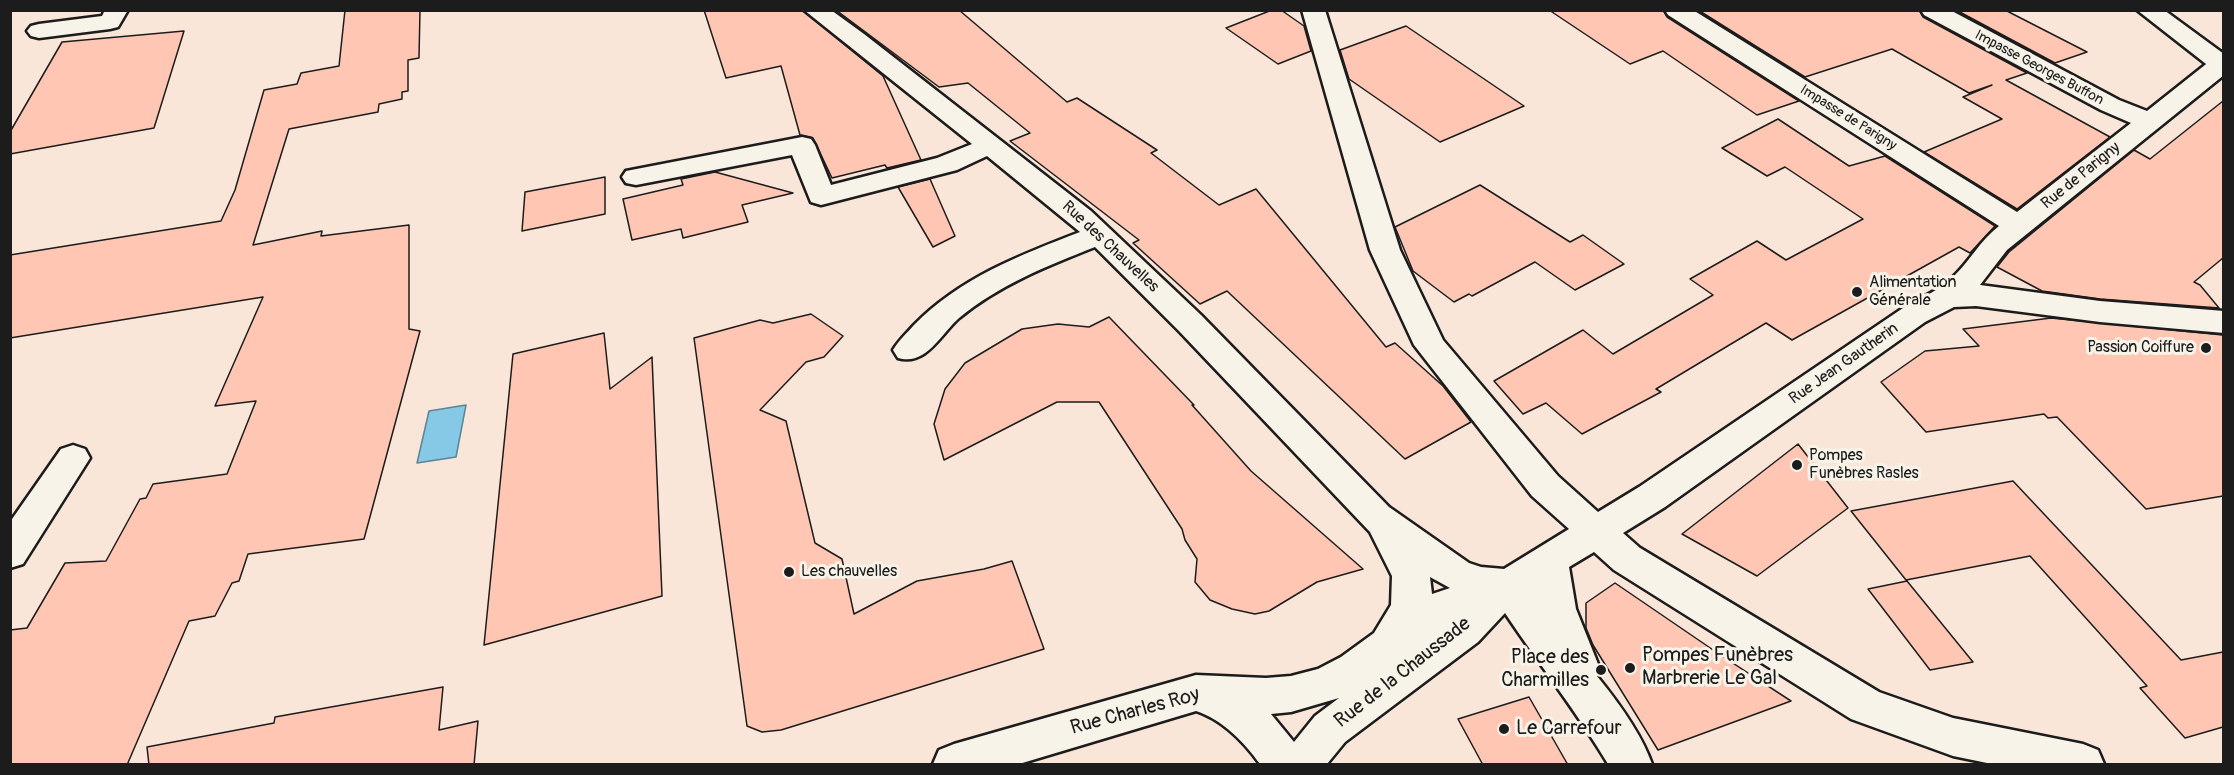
<!DOCTYPE html>
<html>
<head>
<meta charset="utf-8">
<style>
	body { margin:0 }
	#map { position:relative; width:2234px; height:775px; overflow:hidden; background:#f9e6d8; font-family:Pangolin,sans-serif }
	canvas { display:block }
	.frame { position:absolute; inset:0; border:12px solid #1c1c1c; pointer-events:none }
</style>
</head>
<body>
<div id="map">
<canvas width="2234" height="775"></canvas>
<div class="frame"></div>
</div>
<script>
const g = document.querySelector('canvas').getContext('2d');
g.lineJoin = 'round';
function fillPath(path, color) { g.fillStyle = color; g.fill(path, 'evenodd'); }
function strokePath(path, color, width, dash) { g.strokeStyle = color; g.lineWidth = width; g.lineCap = dash ? 'butt' : 'round'; g.setLineDash(dash || []); g.stroke(path); }
function write(font, color, halo, rows, align = 'center') {
  g.font = font + ' Pangolin,sans-serif'; g.lineWidth = 6; g.setLineDash([]); g.textBaseline = 'middle'; g.strokeStyle = halo; g.fillStyle = color; for (const [text, x, y, turn = 0] of rows) {
    g.save(); g.translate(x, y); g.rotate((+turn || 0) * Math.PI / 180); g.textAlign = isNaN(turn) ? turn : align; if (halo) g.strokeText(text, 0, 0); g.fillText(text, 0, 0); g.restore();
  }
}
const water = new Path2D(`
	M466,405L456,457L417,463L429,411Z`);
fillPath(water, '#85c9e6');
strokePath(water, '#5b8495', 1.5);
const building = new Path2D(`
	M345,10H420L419,58L408,60V91L402,92V99L379,104L378,112L289,129L253,245L322,231L321,236L409,225V329L420,331L364,539L248,554L239,581L232,583L215,616L189,621L127,765H10V630L27,628L65,563L106,561L140,499L146,498L153,484L227,474L256,401L215,406L263,297L10,338V255L221,221L235,190L264,90L297,84L301,73L339,66Z
	M704,10H802L883,76L921,160L887,168L885,165L832,178L813,138L800,135L781,66L726,78Z
	M836,10H959L1067,102L1077,98L1157,150L1151,153L1219,205L1256,189L1386,347L1395,343L1443,386L1471,422L1405,459L1227,291L1200,304L1133,243L1139,240L1010,141L1030,133L968,83L939,87Z
	M1272,10H1281L1304,26L1311,51L1278,64L1226,28Z
	M1549,10H1663L1667,17L1799,101L1757,115L1663,51L1630,64Z
	M1698,10H1919L1923,17L2027,73L2006,80L2110,137L2017,209L1924,152L2002,119L1963,97L1992,85L1969,93L1892,49L1805,77Z
	M1956,10H2005L2087,52L2055,63Z
	M1406,26L1524,106L1440,142L1349,79L1340,50Z
	M184,31L154,128L10,154V132L62,42Z
	M2223,101V258L2194,282L2200,285L2219,308L2100,299L2042,291L1997,267L2009,252L2134,150L2150,159Z
	M1778,119L1849,166L1885,156L1995,226L1970,253L1959,247L1792,340L1766,323L1656,389L1661,392L1582,434L1546,403L1523,414L1494,381L1583,330L1613,354L1713,295L1690,279L1757,241L1786,260L1863,219L1785,167L1767,176L1722,148Z
	M715,172L793,193L742,205L748,222L683,238L681,229L632,240L623,199L683,185L681,179Z
	M605,177V214L522,231L525,192Z
	M930,179L955,236L933,247L898,187Z
	M1480,185L1570,242L1583,235L1624,264L1575,290L1535,262L1472,296L1469,294L1454,302L1413,271L1395,227Z
	M811,314L843,336L824,357L806,362L760,410L786,421L815,543L842,559L854,614L917,581L984,569L1012,561L1044,649L781,730L762,732L747,726L694,338L760,320L773,323Z
	M1109,317L1194,405H1192L1251,471L1363,569L1317,582L1269,611L1255,614L1232,609L1210,600L1195,582L1197,559L1185,540L1182,529L1099,402H1057L944,460L934,424L945,389L965,363L1022,329L1058,324L1089,327Z
	M2051,318L2223,335V496L2146,509L2057,417L2048,418L2044,414L1926,432L1881,382L1925,351L1979,346L1963,329Z
	M604,333L610,389L652,357L662,596L484,645L513,354Z
	M1798,444L1848,508L1757,576L1682,534Z
	M2013,481L2181,660L2223,652V727L2185,738L2140,688L2147,686L2030,556L1906,580L1851,511Z
	M1907,581L1973,662L1930,670L1868,589Z
	M1615,583L1722,656L1791,701L1658,750L1593,645L1586,628V603Z
	M443,687L439,730L478,721L474,765H149L147,747L274,723L275,717Z
	M1529,697L1568,765H1483L1458,719Z`);
fillPath(building, '#ffc6b3');
strokePath(building, '#1c1c1c', 1.5);
const minor = new Path2D(`
	M105,10H128L118,27L110,29L39,38L31,36L27,31L31,26L39,24L102,16Z
	M804,10H831L864,34L1091,211L1201,315L1389,507L1469,563L1481,567L1504,569L1569,529L1532,496L1414,345L1370,250L1302,10H1325L1400,250L1443,340L1558,476L1598,512L1639,487L1903,308C1921,298 1940,290 1955,275C1972,258 1979,242 1999,226L1668,15L1665,10H1693L2017,212L2131,123L2101,110L1924,15L1921,10H1950L2119,100L2147,111L2215,57L2224,55V75L2007,250L1980,285L2100,301L2224,311V333L2100,322L1976,306L1954,307L1925,322L1665,507L1623,533L1640,548L1879,692L1953,718L2083,744L2098,750L2104,764H1992L1953,756L1851,719L1614,570L1594,552L1569,567L1576,609L1600,669L1597,676C1618,702 1641,733 1652,764H1608C1577,712 1539,664 1505,613L1478,642L1345,742L1327,764H1260C1244,742 1223,720 1196,711L1019,764H933L939,750L954,744L1196,675L1266,678L1291,676L1318,669L1341,657L1374,633L1391,605L1392,576L1370,532L1179,331L1095,247C1047,266 999,285 959,318C940,335 926,366 898,358L893,350C899,340 907,333 914,325C960,278 1020,255 1080,232L987,156L957,170L821,205L811,202L792,155L636,185L626,183L622,177L626,171L802,137L811,139L815,145L831,185L937,158L972,144ZM1430,577L1450,588L1432,594ZM1339,698L1315,716L1294,742L1271,714L1291,712Z
	M73,445L85,449L90,458L23,564L10,568V522L61,449Z`);
const major = new Path2D(`
	M2137,10H2164L2224,54V73L2215,71Z`);
strokePath(minor, '#1c1c1c', 5);
strokePath(major, '#1c1c1c', 5);
fillPath(minor, '#f7f3e8');
fillPath(major, '#f7f3e8');
for (const [x, y, r, color] of [
	[1857,292,6,"#1c1c1c"],
	[2206,348,6,"#1c1c1c"],
	[1797,465,6,"#1c1c1c"],
	[789,572,6,"#1c1c1c"],
	[1630,668,6,"#1c1c1c"],
	[1601,670,6,"#1c1c1c"],
	[1504,729,6,"#1c1c1c"]
]) { const dot = new Path2D(); dot.arc(x, y, r, 0, 2 * Math.PI); g.fillStyle = color; g.fill(dot); strokePath(dot, '#f7f3e8', 2); }
write('14px', '#1c1c1c', '#f7f3e8', [
	["Impasse Georges Buffon",2039,68,28],
	["Impasse de Parigny",1848,118,32]
]);
write('16px', '#1c1c1c', '#f7f3e8', [
	["Rue de Parigny",2081,176,-39],
	["Rue des Chauvelles",1110,247,43],
	["Rue Jean Gautherin",1844,364,-35]
]);
write('16px', '#1c1c1c', '#f7f3e8', [
	["Alimentation",1869,283],
	["Générale",1869,301],
	["Passion Coiffure",2194,348,"right"],
	["Pompes",1809,456],
	["Funèbres Rasles",1809,474],
	["Les chauvelles",801,572]
], 'left');
write('20px', '#1c1c1c', '#f7f3e8', [
	["Pompes Funèbres",1642,656],
	["Marbrerie Le Gal",1642,679],
	["Place des",1589,658,"right"],
	["Charmilles",1589,681,"right"],
	["Le Carrefour",1516,729]
], 'left');
write('20px', '#1c1c1c', '#f7f3e8', [
	["Rue de la Chaussade",1403,673,-38],
	["Rue Charles Roy",1135,712,-15]
]);
</script>
</body>
</html>
